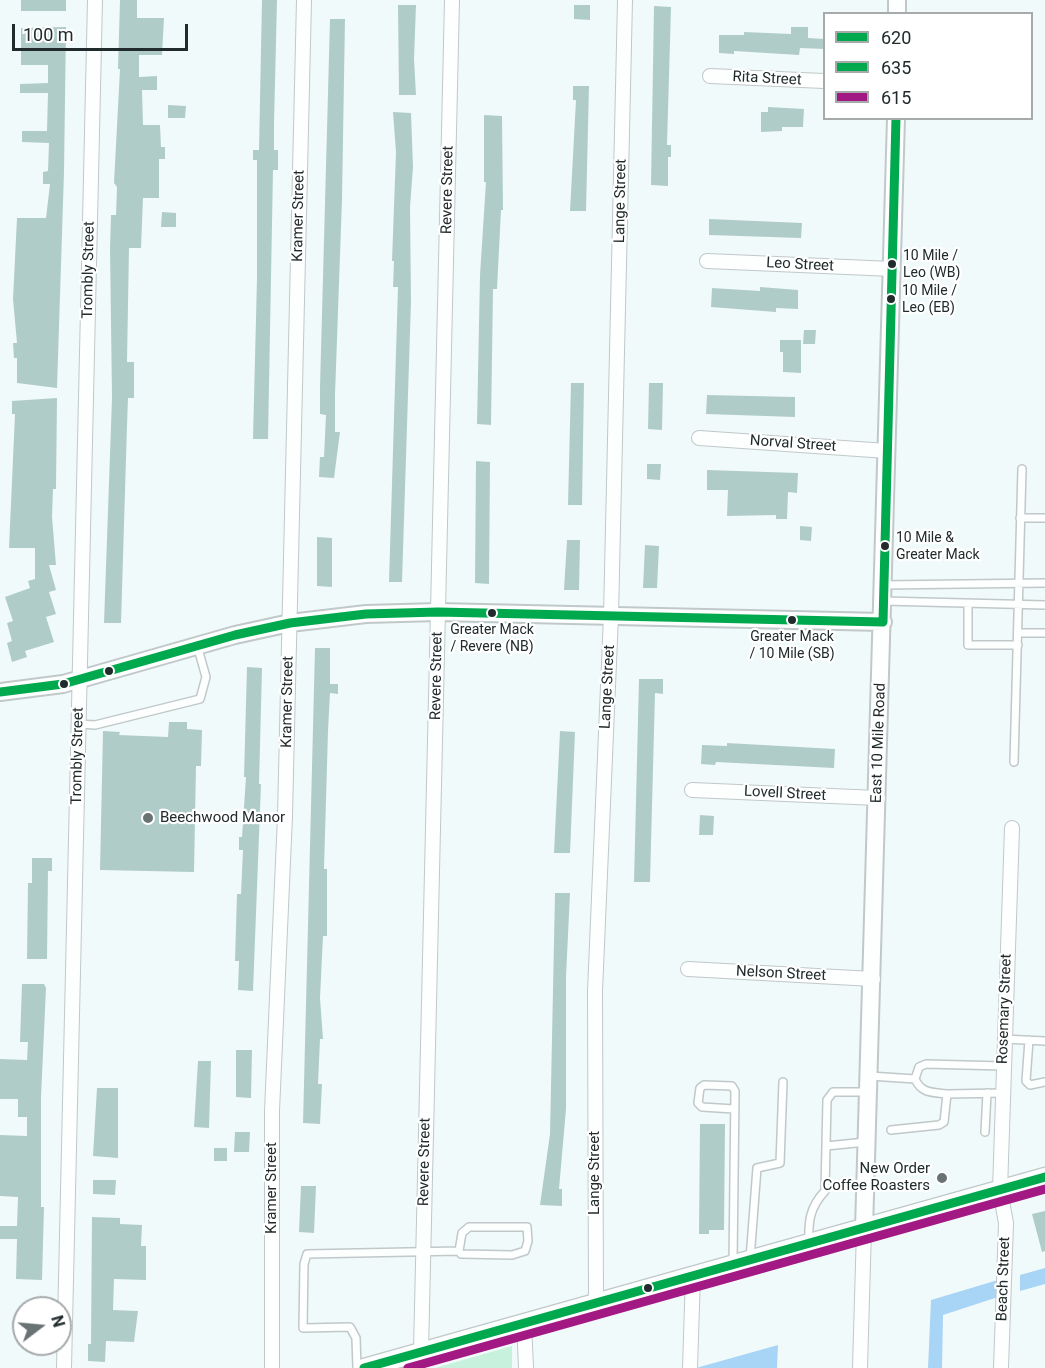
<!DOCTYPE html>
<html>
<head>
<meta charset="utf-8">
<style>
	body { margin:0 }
	#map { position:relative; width:1045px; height:1368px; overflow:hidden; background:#f1fafa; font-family:Roboto,sans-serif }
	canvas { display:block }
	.legend { position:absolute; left:823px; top:12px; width:210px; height:108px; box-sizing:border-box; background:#fff; border:2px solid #a6aaab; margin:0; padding:8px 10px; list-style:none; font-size:18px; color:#212b2c }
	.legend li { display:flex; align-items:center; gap:12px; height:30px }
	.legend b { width:30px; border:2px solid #a6aaab }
	.north { position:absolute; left:12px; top:1296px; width:60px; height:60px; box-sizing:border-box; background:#fff; border:2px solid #a6aaab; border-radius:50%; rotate:74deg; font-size:16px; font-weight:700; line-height:24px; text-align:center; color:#212b2c }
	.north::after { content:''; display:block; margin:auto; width:21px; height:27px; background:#6a7374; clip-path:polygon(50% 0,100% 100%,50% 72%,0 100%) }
	.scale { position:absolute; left:12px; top:24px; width:176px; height:27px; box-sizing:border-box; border:3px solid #212b2c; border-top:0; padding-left:8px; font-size:18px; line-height:21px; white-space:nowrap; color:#212b2c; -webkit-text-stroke:4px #fff; paint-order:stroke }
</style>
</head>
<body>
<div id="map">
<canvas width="1045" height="1368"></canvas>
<ul class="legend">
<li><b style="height:8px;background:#00a94e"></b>620</li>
<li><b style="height:8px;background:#00a94e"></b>635</li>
<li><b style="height:8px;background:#a31984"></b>615</li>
</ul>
<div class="north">N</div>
<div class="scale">100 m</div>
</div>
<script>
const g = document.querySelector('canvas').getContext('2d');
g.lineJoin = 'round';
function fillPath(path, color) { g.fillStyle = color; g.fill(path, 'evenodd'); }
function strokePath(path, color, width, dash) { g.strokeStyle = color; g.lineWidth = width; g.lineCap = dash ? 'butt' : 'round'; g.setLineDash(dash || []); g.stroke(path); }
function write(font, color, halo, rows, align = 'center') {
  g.font = font + ' Roboto,sans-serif'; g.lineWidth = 4.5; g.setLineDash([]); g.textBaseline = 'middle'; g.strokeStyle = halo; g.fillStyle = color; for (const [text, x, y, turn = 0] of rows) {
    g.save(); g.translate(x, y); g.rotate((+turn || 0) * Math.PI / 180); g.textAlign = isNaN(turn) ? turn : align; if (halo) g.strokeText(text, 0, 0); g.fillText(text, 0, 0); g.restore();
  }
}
fillPath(new Path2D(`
	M512,1346V1368H435Z`), '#c7f1dd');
fillPath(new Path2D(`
	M1045,1268V1284L1020,1291V1275Z
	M998,1280V1297L943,1315L942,1368H928L931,1300Z
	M778,1345L777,1368H696Z`), '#a8d4f6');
fillPath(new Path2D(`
	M21,0H66V11H21Z
	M120,0H137V18H164L162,55H139V77L157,76V90H142L143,125H160L161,147H165V159H159V198H143L141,248H129L127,362H134V398H128L127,426L121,623H104L112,398L110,248L111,215H116L117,187L114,183L120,69H118Z
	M262,0H277L274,124V150H278V170H273L268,439H253L257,278V160H253V150H259Z
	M398,5H416L414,59L416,95H399Z
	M574,5H590V20L574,19Z
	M654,6L671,7L667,145H671V157H668V186L651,185Z
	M330,19H345L342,199L335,395V432H340L334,478L319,477L320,457H324L326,415L320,414V387Z
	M66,27L64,172L57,388L17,383V358H14L13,343H17L13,299L17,218H46L50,184H43V172L48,171L49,143L22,142V131H47L48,93H20V84L48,83V65H21V28Z
	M791,27H808V38L825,39V49L800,48L799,55L734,51V54L719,53V35H744V32L791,34Z
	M573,86H589L586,211H570L576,100H573Z
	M168,105L186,106L185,118H168Z
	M768,107L804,109L803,127H782V131L761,132V112H768Z
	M393,112L411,113L413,167L410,207L411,301L402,582H389L398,287H393L394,261H392L396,152Z
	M484,115L502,116L503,210H501L497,289H493L491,425L477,424L480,275L486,182H484Z
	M162,212L176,213V227H161Z
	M709,219L802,223L801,238L709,235Z
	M760,287L798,290V309L776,308V312L711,307L712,288L760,291Z
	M804,330H816L815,344H803Z
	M780,340H801V373L783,372V352H780Z
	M571,383H584L582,505H568Z
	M649,383H663L662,430L648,429Z
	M707,395L795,397V417L706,414Z
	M57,398L56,489H53L52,517L56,565H49L56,590L49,592L56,614L46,617L54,642L25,651L27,657L12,662L7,643L12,641L7,623L13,621L5,597L30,588L28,581L35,579V548H9L15,414H12V401Z
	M476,461L490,462L489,584L475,583Z
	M647,464H661L660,480L647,479Z
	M707,470L798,473L797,493L788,492L787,519H776V515L727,516L728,490H707Z
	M800,526L812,527L811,541L800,540Z
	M317,537L332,538V587L317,586Z
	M567,540H580L579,590H564Z
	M645,545L659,546L657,588H643Z
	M315,648H330V684H338V694L330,693L328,731L324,869H327V936H323L320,998L323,1039H320L318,1084H322L320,1124L303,1123Z
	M247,667L262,668L259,784H261L253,991L238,990L239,961H235L237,894H241L243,850H239V837H242L246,777H244Z
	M639,679H663V694L655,693L650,882H634Z
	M169,722H187V729L202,730L201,766H196L194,872L100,870L103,731L120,732L119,735L168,737Z
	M560,731L575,732L570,853H554Z
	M727,743L835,749L834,768L716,762L715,765L701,764L702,745L727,746Z
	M700,815L714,816L713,835H699Z
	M32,858H52V871H48L47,959H27L28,883H32Z
	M555,893H570L566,977V1109L559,1189H562V1206L540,1205L550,1134Z
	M22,984H44L46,988L41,1097V1207H44L42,1280L16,1279L17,1239H0V1226H17L18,1197L0,1196V1135L27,1136V1117H18V1099H0V1059L27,1060L28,1042H20Z
	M236,1050H252L251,1098L236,1097Z
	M198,1061H211L209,1128L194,1127Z
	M97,1088H118V1158L93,1156Z
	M700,1124H725L724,1230H709V1234H699Z
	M235,1132H250L249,1152H234Z
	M214,1148H227V1161H214Z
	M93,1180H116L115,1195L93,1194Z
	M301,1186H316L314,1233L299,1232Z
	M1045,1211V1251L1042,1252L1032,1214Z
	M92,1217L120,1218V1224L142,1225L141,1246H146V1280L114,1279L113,1310L138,1311L134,1342L106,1341L105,1362L88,1361V1344H91Z`), '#b0ccc9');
const service = new Path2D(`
	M1020,518H1045
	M883,585L1045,583
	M883,601L1045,605
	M968,604V645H1018
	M1019,633H1045
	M79,724L95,725L200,699L206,677L197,645
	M1014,762L1022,469
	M1004,1039L1045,1041
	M1029,1040L1026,1081L1030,1085L1045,1082
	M870,1076L915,1079
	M947,1094C932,1092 922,1094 915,1079L919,1067L926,1064L1003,1066
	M891,1130L939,1125L944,1122L947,1094L1003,1093
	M985,1132L987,1093
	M826,1146L866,1142
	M809,1243C808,1221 810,1207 825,1191L827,1100L833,1092H867
	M750,1259L757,1168L780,1163L783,1082
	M733,1264L735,1091L732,1086L704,1085L700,1088L698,1103L702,1107L734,1109
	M357,1368L356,1338L350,1327L303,1328L304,1264L307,1254L459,1251L461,1254L512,1255L525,1251L528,1241L527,1227H469L462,1233L459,1251`);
const minor = new Path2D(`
	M710,76L824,81
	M707,261L893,269
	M699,438L887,451
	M692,790L878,798
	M688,969L873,979
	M596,1302L595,991L611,616L625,0
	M524,1323L526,1368
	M421,1351L452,0
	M64,1368L95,0
	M272,1368V1111L285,816L304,0
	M690,1368L693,1275
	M860,1368L864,1229
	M1001,1368L1006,1223L1000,1190L1012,828`);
const tertiary = new Path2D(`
	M897,0V14
	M0,692L63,684L235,635L290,623L366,614L438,612L883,622
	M864,1229L896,118`);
const secondary = new Path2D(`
	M364,1368L1045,1177`);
strokePath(service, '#c0c8c9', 10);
strokePath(minor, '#c0c8c9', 16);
strokePath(tertiary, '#c0c8c9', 20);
strokePath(secondary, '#c0c8c9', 21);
strokePath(service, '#fdfefe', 7);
strokePath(minor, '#fdfefe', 14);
strokePath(tertiary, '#fdfefe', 16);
strokePath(secondary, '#fdfefe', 18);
strokePath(new Path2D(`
	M883,622L896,118
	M0,692L63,684L235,635L290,623L366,614L438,612L883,622`), '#00a94e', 9);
strokePath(new Path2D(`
	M364,1368L1045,1177`), '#00a94e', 9);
strokePath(new Path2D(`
	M408,1368L1045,1189`), '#a31984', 9);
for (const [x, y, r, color] of [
	[892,264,5,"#212b2c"],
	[891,299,5,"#212b2c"],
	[885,546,5,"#212b2c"],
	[492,613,5,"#212b2c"],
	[792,620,5,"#212b2c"],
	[109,671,5,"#212b2c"],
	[64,684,5,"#212b2c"],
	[148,818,6,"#6a7374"],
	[942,1178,6,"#6a7374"],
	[648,1288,5,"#212b2c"]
]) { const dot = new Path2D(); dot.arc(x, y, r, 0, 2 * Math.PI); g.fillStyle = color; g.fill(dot); strokePath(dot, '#fff', 2); }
write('14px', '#212b2c', '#fff', [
	["10 Mile /",903,256],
	["Leo (WB)",903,273],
	["10 Mile /",902,291],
	["Leo (EB)",902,308],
	["10 Mile &",896,538],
	["Greater Mack",896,555],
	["Greater Mack",492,630,"center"],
	["/ Revere (NB)",492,647,"center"],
	["Greater Mack",792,637,"center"],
	["/ 10 Mile (SB)",792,654,"center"]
], 'left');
write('15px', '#212b2c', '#fff', [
	["Rita Street",767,79,3],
	["Revere Street",448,190,-89],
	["Lange Street",621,201,-89],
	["Kramer Street",299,216,-89],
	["Leo Street",800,265,3],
	["Trombly Street",89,270,-89],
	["Norval Street",793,444,4],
	["Revere Street",437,676,-89],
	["Lange Street",608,687,-87],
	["Kramer Street",288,702,-89],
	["East 10 Mile Road",879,743,-88],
	["Trombly Street",78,756,-89],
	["Lovell Street",785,794,3],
	["Nelson Street",781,974,3],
	["Rosemary Street",1005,1009,-88],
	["Revere Street",425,1162,-89],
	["Lange Street",595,1173,-90],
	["Kramer Street",272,1188,-90],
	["Beach Street",1004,1279,-88]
]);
write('15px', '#212b2c', '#fff', [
	["Beechwood Manor",160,818],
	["New Order",930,1169,"right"],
	["Coffee Roasters",930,1186,"right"]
], 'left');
</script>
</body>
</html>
